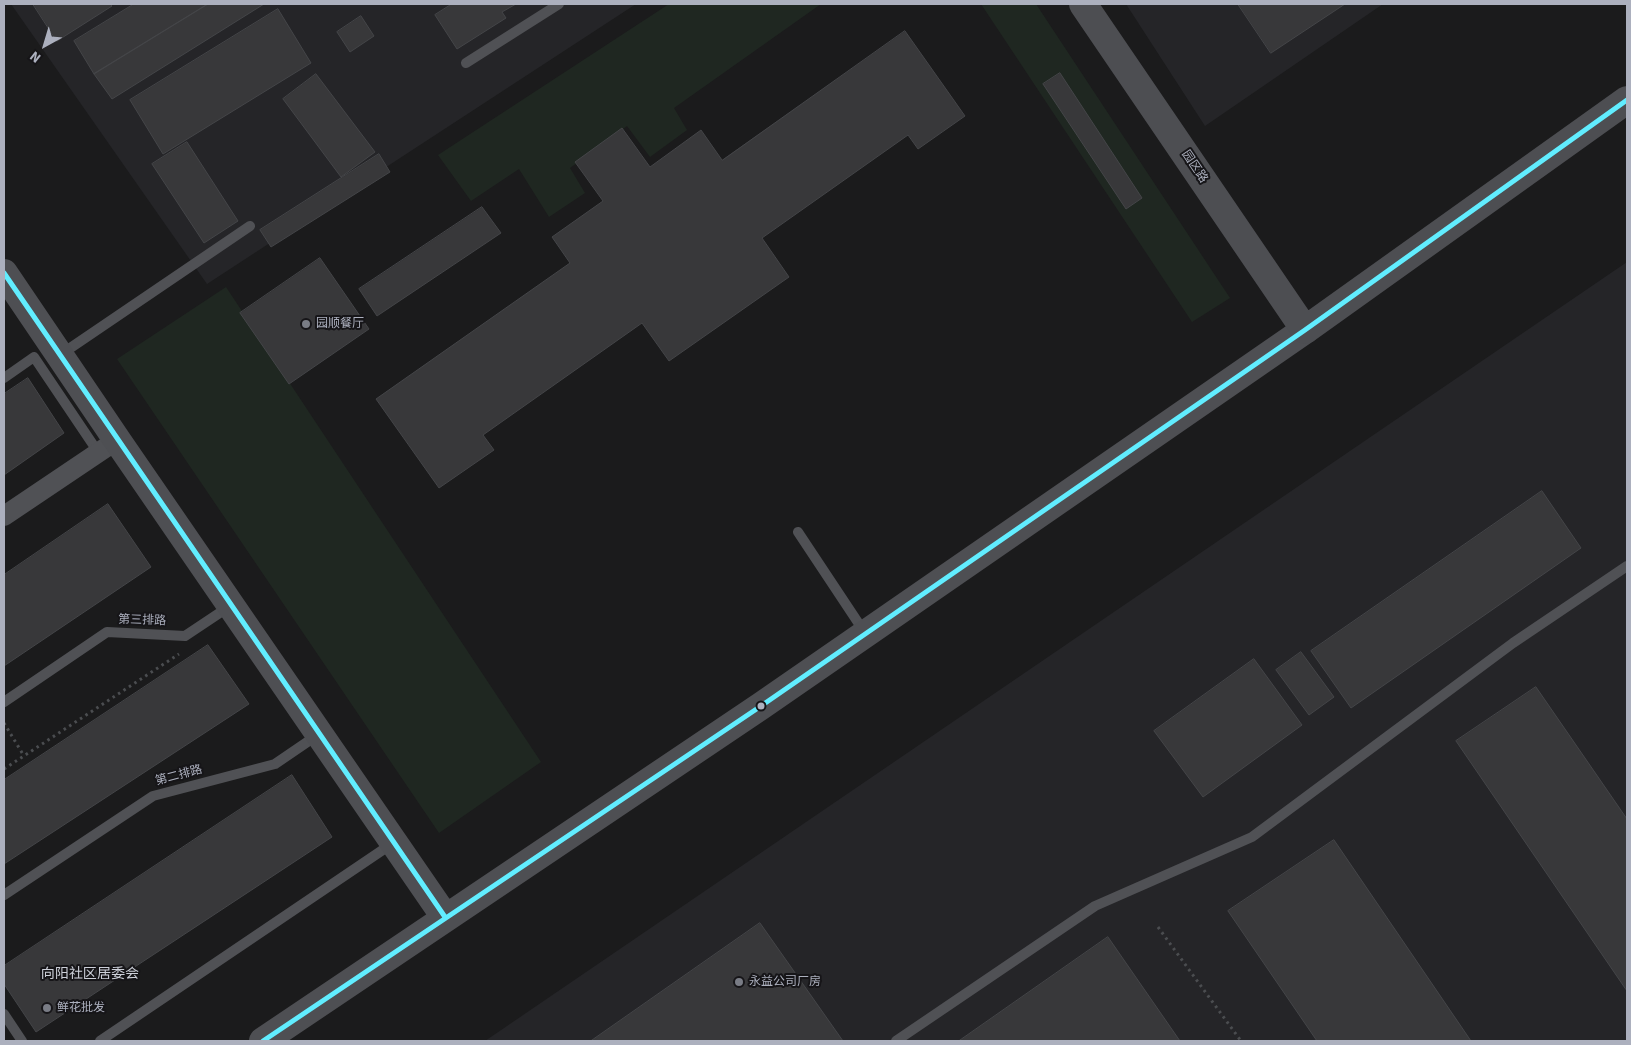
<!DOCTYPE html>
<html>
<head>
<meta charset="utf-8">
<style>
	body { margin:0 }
	#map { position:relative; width:1631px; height:1045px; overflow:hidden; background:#1b1b1c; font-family:"Source Sans 3",sans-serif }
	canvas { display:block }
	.frame { position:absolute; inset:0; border:5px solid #acb0be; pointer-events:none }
	.north { position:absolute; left:20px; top:20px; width:50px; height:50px; -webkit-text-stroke:4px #161518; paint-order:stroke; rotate:219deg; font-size:14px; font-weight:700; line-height:20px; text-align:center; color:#acb0be }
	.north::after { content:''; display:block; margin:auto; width:18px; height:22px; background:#acb0be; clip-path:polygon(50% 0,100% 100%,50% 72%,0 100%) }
</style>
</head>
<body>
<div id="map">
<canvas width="1631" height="1045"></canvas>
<div class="frame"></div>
<div class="north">N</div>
</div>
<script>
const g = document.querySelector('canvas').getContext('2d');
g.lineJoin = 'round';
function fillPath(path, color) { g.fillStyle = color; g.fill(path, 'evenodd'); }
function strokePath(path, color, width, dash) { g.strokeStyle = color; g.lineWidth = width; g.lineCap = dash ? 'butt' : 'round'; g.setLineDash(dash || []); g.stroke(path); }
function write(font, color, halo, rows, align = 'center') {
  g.font = font + ' "Source Sans 3","Noto Sans SC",sans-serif'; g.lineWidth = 4; g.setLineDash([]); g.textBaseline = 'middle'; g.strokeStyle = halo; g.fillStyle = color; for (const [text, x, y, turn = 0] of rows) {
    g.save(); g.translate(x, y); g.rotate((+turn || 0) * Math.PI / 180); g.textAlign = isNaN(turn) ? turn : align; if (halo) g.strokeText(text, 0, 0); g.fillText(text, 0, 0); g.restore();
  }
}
fillPath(new Path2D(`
	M11,4H636L207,284Z
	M1126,4H1383L1205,126Z
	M1627,262V1041H485Z`), '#252528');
fillPath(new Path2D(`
	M669,4H821L674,108L687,130L650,157L627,126L570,168L585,193L549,217L519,169L471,201L438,155Z
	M981,4H1036L1230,298L1192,322Z
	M226,287L541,762L439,833L117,359Z`), '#1f2721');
const building = new Path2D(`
	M33,4H110L112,6L57,41Z
	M134,4H208L94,74L74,41Z
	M208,4H264L112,99L94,74Z
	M452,4H516L502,12L506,18L457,49L435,15Z
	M1238,4H1345L1271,53Z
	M278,9L311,63L163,154L130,100Z
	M361,16L374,36L350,52L337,32Z
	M905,31L965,116L918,149L908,135L762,238L789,277L669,361L642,323L483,435L494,450L439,488L376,399L570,263L552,237L603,201L575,162L622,128L650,167L701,130L722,160Z
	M1060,73L1142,198L1126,209L1043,84Z
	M316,74L375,152L341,177L283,99Z
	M187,142L238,221L204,243L152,164Z
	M379,154L390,172L271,247L260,230Z
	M482,207L501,233L377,316L359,289Z
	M320,258L369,329L289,384L240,313Z
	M28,378L64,433L4,475V394Z
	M1542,491L1581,548L1351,708L1311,651Z
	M108,504L151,567L4,666V575Z
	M208,645L249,704L4,864V780Z
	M1301,652L1334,697L1309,715L1276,670Z
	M1254,659L1302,725L1203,797L1154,731Z
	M1536,687L1627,819V991L1456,741Z
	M292,775L332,837L36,1032L4,984V966Z
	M1334,840L1471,1041H1317L1228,911Z
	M760,923L843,1041H591Z
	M1108,937L1180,1041H959Z`);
fillPath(building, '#38383a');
strokePath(building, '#444548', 1);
strokePath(new Path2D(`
	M4,723L24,756
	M4,769L179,654
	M1158,927L1241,1041`), '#4b4d50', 3, [2.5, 4]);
strokePath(new Path2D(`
	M466,63L559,4
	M60,355L250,226
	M4,378L34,357L98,452
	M798,532L865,633
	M4,702L107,632L185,636L230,606
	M4,895L153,796L275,764L319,734
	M4,1014L22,1041
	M100,1041L393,843
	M896,1041L1095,906L1252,837L1513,643L1627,566`), '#505155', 10);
strokePath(new Path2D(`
	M4,516L117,440`), '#505155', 20);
strokePath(new Path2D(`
	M4,273L117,440L445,917
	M263,1041L761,706L1305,330`), '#4e4f53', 28);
strokePath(new Path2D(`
	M1083,4L1305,330L1627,100`), '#4d4e52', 28);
strokePath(new Path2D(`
	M4,273L445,917
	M263,1041L761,706L1305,330L1627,100`), '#61edff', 5);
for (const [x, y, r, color] of [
	[306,324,5,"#797c85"],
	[761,706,4.5,"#acb0be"],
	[739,982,5,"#797c85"],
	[47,1008,5,"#797c85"]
]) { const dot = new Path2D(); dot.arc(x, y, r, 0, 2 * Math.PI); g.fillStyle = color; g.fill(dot); strokePath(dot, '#161518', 2); }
write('12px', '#acb0be', '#161518', [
	["园区路",1194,167,56],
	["第三排路",142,621,2],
	["第二排路",179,776,-15]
]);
write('12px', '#acb0be', '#161518', [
	["园顺餐厅",316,324],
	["永益公司厂房",749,982],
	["鲜花批发",57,1008]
], 'left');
write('14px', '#cdd0d9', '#161518', [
	["向阳社区居委会",90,975]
]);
</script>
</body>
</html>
